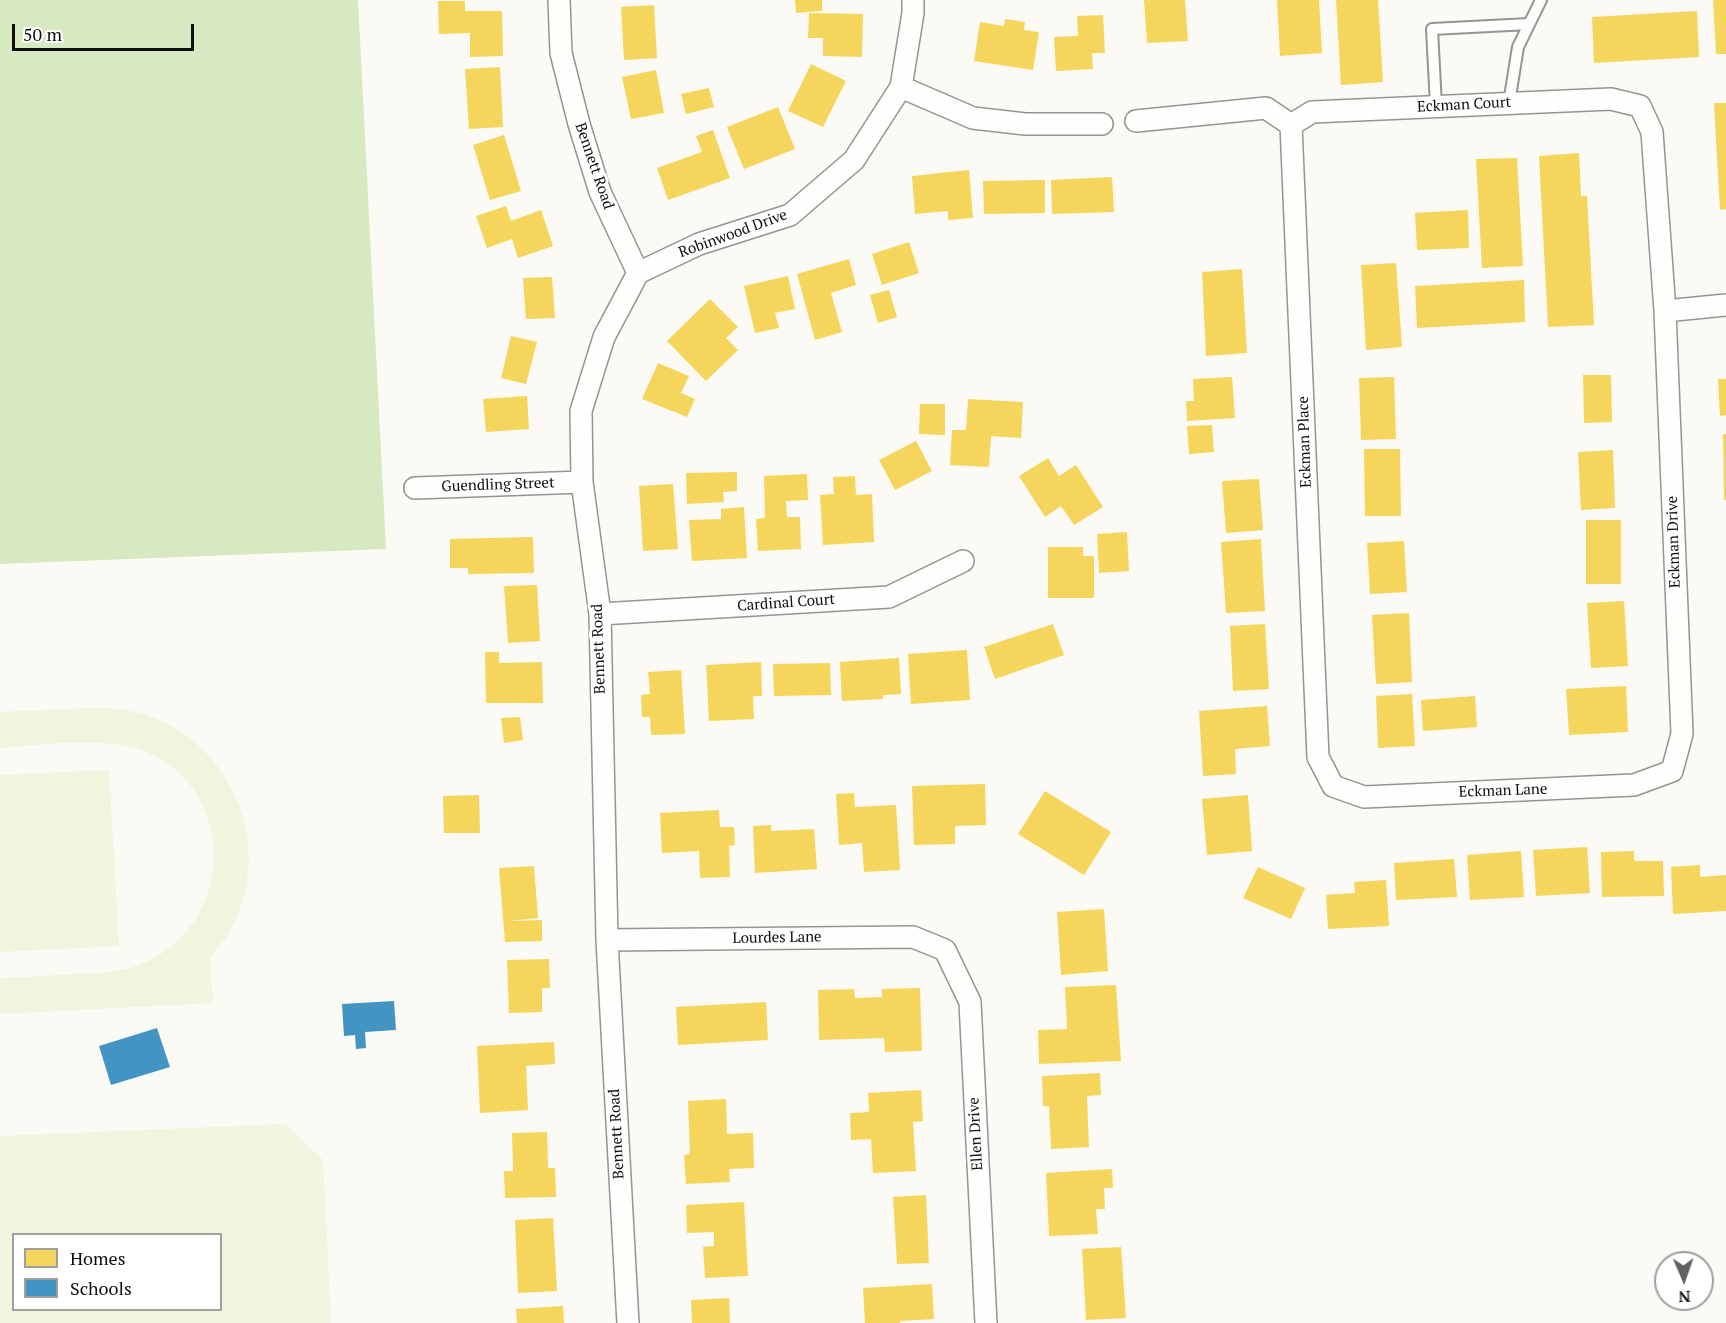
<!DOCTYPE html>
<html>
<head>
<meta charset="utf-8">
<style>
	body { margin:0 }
	#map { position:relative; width:1726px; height:1323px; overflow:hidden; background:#fcfaf4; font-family:"PT Serif",serif }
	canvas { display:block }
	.legend { position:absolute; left:12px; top:1233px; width:210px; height:78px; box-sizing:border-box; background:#fff; border:2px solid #9f9f9f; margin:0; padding:8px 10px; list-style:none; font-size:18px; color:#0e0e0e }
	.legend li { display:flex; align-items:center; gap:12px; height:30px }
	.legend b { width:30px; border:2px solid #9f9f9f }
	.north { position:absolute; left:1654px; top:1251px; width:60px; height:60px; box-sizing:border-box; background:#fff; border:2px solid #9f9f9f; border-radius:50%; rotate:178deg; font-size:16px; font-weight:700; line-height:24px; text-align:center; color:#0e0e0e }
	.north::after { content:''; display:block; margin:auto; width:21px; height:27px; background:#61615e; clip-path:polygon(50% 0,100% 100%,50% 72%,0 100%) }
	.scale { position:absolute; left:12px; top:24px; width:182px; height:27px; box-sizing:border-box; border:3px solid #0e0e0e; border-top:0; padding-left:8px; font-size:18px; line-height:21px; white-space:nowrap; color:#0e0e0e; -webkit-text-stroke:4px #fff; paint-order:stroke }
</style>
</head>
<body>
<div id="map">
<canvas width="1726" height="1323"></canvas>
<ul class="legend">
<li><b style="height:16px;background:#f6d55c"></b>Homes</li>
<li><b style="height:16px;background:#4393c3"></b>Schools</li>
</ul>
<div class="north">N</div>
<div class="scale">50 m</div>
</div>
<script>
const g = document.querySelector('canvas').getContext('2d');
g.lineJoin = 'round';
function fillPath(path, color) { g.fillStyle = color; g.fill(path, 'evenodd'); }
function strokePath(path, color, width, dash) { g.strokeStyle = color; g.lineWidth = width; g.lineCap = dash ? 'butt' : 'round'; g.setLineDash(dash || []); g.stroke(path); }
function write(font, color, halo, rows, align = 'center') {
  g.font = font + ' "PT Serif",serif'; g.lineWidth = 6; g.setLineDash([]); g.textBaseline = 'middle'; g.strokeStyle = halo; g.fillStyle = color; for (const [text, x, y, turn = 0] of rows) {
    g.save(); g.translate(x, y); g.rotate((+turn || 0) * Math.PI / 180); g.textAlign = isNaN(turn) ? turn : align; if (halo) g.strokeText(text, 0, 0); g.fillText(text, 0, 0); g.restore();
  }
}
fillPath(new Path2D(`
	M0,0H358L386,549L0,564Z`), '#d7e9c1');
fillPath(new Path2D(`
	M90,708C105,708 120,708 135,712C215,731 263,814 245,892C241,908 234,925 225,939C221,944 213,951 211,957C209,964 213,994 213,1003L0,1014V978C24,977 48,976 73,974C97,973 122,973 144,963C233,925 239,794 149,753C107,735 45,745 0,748V712Z
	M109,770L119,946L0,952V775Z
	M285,1124L323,1160L331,1323H0V1136ZM220,1234V1310H14V1234Z`), '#f0f5dd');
fillPath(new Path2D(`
	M795,0H822V11L796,13Z
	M1144,0H1185L1188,41L1147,43Z
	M1277,0H1319L1322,53L1280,56Z
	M1336,0H1378L1383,82L1341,85Z
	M1713,0H1726V54H1716Z
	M438,1H465V11H502L503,56L470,57V33L439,34Z
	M654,5L657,58L624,60L621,7Z
	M1697,11L1699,57L1594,63L1592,17Z
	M809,13L863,14L862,57L823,56V38H808Z
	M1103,15L1105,53H1092L1093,69L1056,71L1054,37L1078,36L1077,16Z
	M1005,19L1025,22L1024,30L1039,32L1033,70L974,61L980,22L1004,26Z
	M811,64L846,81L823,127L788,111Z
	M500,67L503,127L469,129L465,69Z
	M656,70L664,113L631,119L622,77Z
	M709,88L714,107L686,114L681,94Z
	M1714,103H1726V209L1720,210Z
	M778,107L795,149L744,169L727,127Z
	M713,130L730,178L668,200L657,168L702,152L696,136Z
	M504,135L521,191L490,200L473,145Z
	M1579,153L1581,196H1587L1594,325L1548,327L1539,156Z
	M1517,158L1523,266L1482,268L1476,159Z
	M969,170L973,218L948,220V211L915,214L912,176Z
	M1112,177L1114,212L1052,214L1051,180Z
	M1045,180V213L984,214L983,181Z
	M506,206L511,221L541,210L553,246L518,258L512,239L487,248L476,216Z
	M1468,210L1469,248L1417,250L1415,213Z
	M909,242L919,273L882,285L872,254Z
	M849,259L856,285L831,293L842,332L815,340L797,274Z
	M1396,263L1402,347L1366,350L1361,265Z
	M1242,269L1247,353L1206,356L1202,272Z
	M788,276L795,309L775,313L779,328L755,333L744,286Z
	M552,277L555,318L526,319L523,278Z
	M1524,280L1525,322L1417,328L1415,286Z
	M889,290L897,317L878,323L870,295Z
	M710,299L738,327L726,338L738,350L706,381L667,341Z
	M511,336L537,342L526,384L501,378Z
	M658,363L689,376L681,393L695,399L687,417L642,399Z
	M1583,375H1611L1612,422L1584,423Z
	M1232,377L1235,418L1187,421L1186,401H1194L1193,379Z
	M1394,377L1396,439L1361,440L1359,378Z
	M1718,379H1726V415L1720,416Z
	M527,396L529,429L486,432L483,399Z
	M968,399L1023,402L1021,438L991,436L989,467L950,465L952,430H966Z
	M920,404H945V435L919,434Z
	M1212,425L1214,452L1189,454L1187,426Z
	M1723,434H1726V500H1724Z
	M916,441L932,471L895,490L879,460Z
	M1364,449H1400L1401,516H1365Z
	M1613,450L1615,508L1581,510L1578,452Z
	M1048,458L1059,476L1076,465L1103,507L1074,525L1061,506L1045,517L1019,476Z
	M737,472V491L723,492L724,502L687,504L686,473Z
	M807,474L808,500L786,501L787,517H800L801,549L758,551L756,519L765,518L764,476Z
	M855,476L856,495L872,494L874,542L823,545L820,495L834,494L833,477Z
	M1259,479L1263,530L1226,533L1222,481Z
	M673,484L678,549L643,551L639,486Z
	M744,507L747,558L692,561L689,520L721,519V509Z
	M1586,520H1621V584H1586Z
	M1127,532L1129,571L1099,573L1097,534Z
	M533,537L534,573L468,574V568H450V539Z
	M1261,539L1265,611L1226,613L1221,542Z
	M1404,541L1407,592L1370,594L1367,543Z
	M1048,547H1083V556H1094V598H1048Z
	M537,585L540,641L508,643L504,586Z
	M1624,601L1628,666L1591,668L1587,603Z
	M1409,613L1412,682L1376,684L1372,615Z
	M1053,624L1064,655L995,679L984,647Z
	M1265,624L1269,689L1233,691L1230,626Z
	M967,650L970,700L911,704L908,654Z
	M485,652H499V663L542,662L543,703H486Z
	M899,658L901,694L883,695V699L842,701L840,662Z
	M761,662L762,696H753L754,719L709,721L706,665Z
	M830,663L831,695L774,696L773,664Z
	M681,670L685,734L651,735L650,717H642L641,695L650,694L648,672Z
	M1626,686L1628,732L1569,735L1566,689Z
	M1412,694L1415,746L1378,748L1376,696Z
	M1475,696L1477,727L1423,731L1421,700Z
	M1267,706L1270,746L1235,749L1236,774L1203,776L1199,711Z
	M520,717L523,740L504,743L501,718Z
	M985,784L986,825L955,826V844L914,845L912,786Z
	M1045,791L1111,832L1084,875L1018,834Z
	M854,793L855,807L896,805L900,870L864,872L862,843L839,845L836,794Z
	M479,795L480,833H444L443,796Z
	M1248,795L1252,851L1207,855L1202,799Z
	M719,810L720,827H734L735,845L729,846L730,877L700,878L699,851L662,853L660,813Z
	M771,825V831L814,829L817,869L755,873L753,826Z
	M1587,847L1590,893L1536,896L1533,850Z
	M1521,851L1524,897L1470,900L1467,855Z
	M1634,851V861H1663L1664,896L1602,897L1601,852Z
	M1454,859L1457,897L1396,900L1394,863Z
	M1700,865V877L1726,875V911L1673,914L1671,867Z
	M534,866L538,918L508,921L542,920V941L505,942L499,868Z
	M1258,867L1305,888L1291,919L1243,898Z
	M1386,880L1389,926L1328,929L1326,895L1355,893L1354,882Z
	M1104,909L1108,971L1061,975L1057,912Z
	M549,959L550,988H542V1012L509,1013L507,960Z
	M1116,985L1121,1061L1039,1064L1038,1030L1067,1029L1065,987Z
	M920,988L922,1051L885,1052L884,1038L819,1040L818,990L854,989L855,998L882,997V989Z
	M766,1002L768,1040L678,1045L676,1007Z
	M554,1042L555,1064L526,1066L528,1110L480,1113L477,1046Z
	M1100,1073L1101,1095L1087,1096L1089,1147L1051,1149L1049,1106H1043L1042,1076Z
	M921,1090L923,1121L913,1122L916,1171L873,1173L871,1139L851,1140L850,1113L869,1112L868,1093Z
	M726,1099L727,1134L753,1133L754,1168L729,1169L730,1182L686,1184L684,1155L690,1154L688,1101Z
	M547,1132L548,1168H555L556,1197L505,1198L504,1171H513L512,1133Z
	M1112,1169L1113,1188H1104L1105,1209H1096L1098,1234L1049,1236L1046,1173Z
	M926,1195L929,1263L897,1264L893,1197Z
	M744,1202L748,1276L705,1278L703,1247L714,1246V1232L687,1233L686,1205Z
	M553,1218L557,1291L518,1293L515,1220Z
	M1121,1247L1126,1318L1086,1320L1082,1249Z
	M932,1284L934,1319L900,1321V1323H865L863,1288Z
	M729,1298L730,1323H692L691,1300Z
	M563,1306L564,1323H517L516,1309Z`), '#f6d55c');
fillPath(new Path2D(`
	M394,1001L396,1030L365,1032L366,1048L356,1049L355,1035L344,1036L342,1004Z
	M157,1028L170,1067L111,1085L99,1046Z`), '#4393c3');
const lane = new Path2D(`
	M1509,103L1518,47L1541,0
	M1436,106L1432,29L1529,24`);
const street = new Path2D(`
	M559,0L561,53L579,124L600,192L638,273L604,337L581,411L582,482L600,614L607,940L628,1323
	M901,87L973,118L1025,124H1102
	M1136,121L1266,108L1291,125L1318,757L1333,786L1364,797L1634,785L1672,771L1682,734L1665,311L1652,132L1640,106L1611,99L1312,112L1291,125
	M638,273L699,244L790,215L854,160L901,87L913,13V0
	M1665,311L1726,305
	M415,488L582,482
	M600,614L889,597L963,561
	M607,940L913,937L945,950L970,1002L986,1323`);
strokePath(lane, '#959492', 14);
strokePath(street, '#959492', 24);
strokePath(lane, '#fffefd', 10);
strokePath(street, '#fffefd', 21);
write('15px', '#0e0e0e', '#fff', [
	["Eckman Court",1464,105,-3],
	["Bennett Road",594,166,71],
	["Robinwood Drive",733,234,-20],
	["Eckman Place",1305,442,-92],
	["Guendling Street",498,485,-2],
	["Eckman Drive",1674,542,-92],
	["Cardinal Court",786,603,-4],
	["Bennett Road",599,649,-92],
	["Eckman Lane",1503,791,-2],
	["Lourdes Lane",777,938,-1],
	["Bennett Road",617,1134,-93],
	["Ellen Drive",976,1134,-93]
]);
</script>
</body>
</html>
